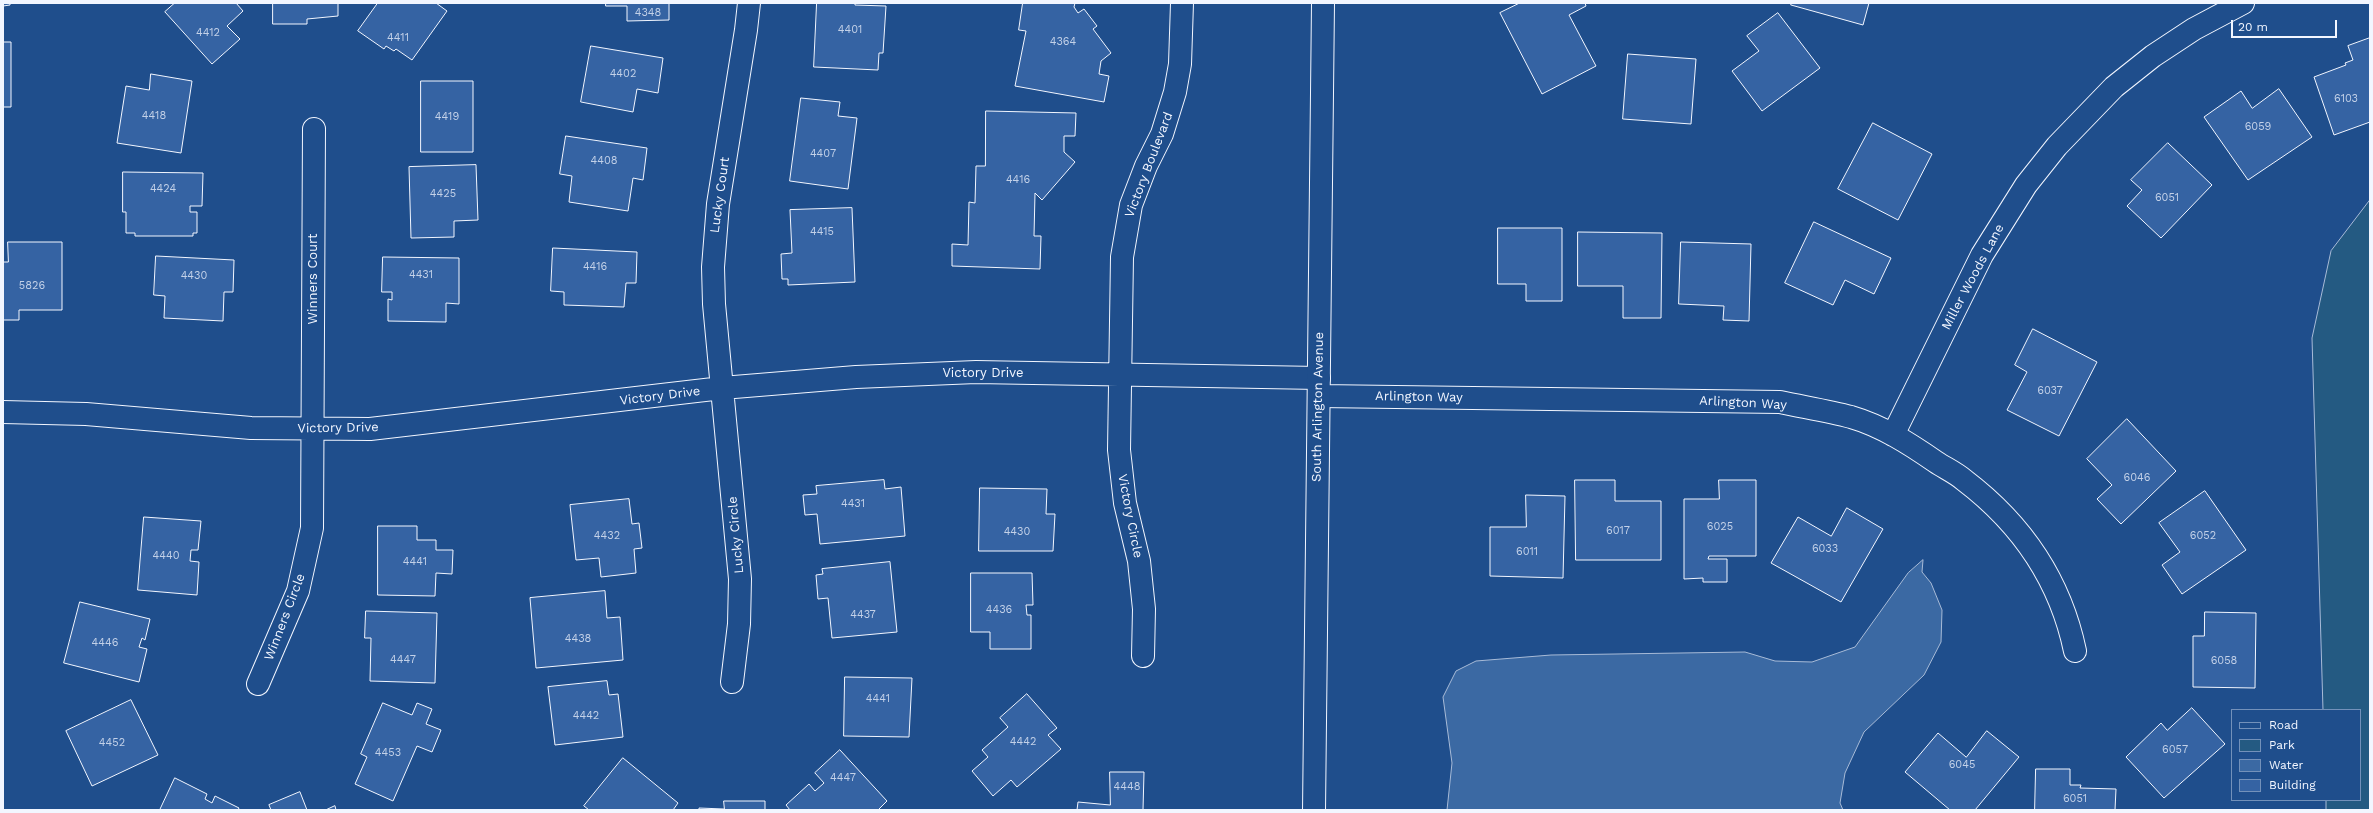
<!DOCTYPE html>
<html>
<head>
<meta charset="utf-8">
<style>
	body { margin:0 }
	#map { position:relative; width:2373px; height:813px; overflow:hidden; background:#1f4e8c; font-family:"Work Sans",sans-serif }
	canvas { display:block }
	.frame { position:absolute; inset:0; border:4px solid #f2f6ff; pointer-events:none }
	.legend { position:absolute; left:2231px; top:709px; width:130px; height:92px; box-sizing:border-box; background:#1f4e8c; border:1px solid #7391ba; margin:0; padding:5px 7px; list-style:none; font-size:12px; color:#f2f6ff }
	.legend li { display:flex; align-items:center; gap:8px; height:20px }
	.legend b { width:20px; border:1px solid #7391ba }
	.scale { position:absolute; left:2231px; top:20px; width:106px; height:18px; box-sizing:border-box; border:2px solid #f2f6ff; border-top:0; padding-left:5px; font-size:12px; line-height:14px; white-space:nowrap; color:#f2f6ff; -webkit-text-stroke:3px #1f4e8c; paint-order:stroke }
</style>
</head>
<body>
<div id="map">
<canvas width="2373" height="813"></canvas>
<div class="frame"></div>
<ul class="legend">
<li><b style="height:5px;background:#1f4e8c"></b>Road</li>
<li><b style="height:11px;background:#245a82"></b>Park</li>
<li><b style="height:11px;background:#3b69a3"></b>Water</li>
<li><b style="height:11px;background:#3563a3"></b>Building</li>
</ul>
<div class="scale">20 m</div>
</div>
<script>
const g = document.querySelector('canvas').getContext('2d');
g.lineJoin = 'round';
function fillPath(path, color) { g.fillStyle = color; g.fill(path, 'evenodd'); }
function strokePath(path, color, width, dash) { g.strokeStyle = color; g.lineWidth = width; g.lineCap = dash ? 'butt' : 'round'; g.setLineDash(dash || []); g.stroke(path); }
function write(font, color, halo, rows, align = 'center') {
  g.font = font + ' "Work Sans",sans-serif'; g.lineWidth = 3; g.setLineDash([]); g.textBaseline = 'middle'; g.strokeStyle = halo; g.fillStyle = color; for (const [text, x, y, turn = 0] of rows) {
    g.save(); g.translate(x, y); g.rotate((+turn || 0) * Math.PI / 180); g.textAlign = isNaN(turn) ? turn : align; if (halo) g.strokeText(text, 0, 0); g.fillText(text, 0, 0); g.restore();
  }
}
const green = new Path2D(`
	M2370,200V810H2326V800H2360V710H2323L2312,338L2331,251Z`);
fillPath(green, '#245a82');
strokePath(green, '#a8bbd7', 1);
const water = new Path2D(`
	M1923,560L1922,572L1931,583L1942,610L1941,642L1924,675L1864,732L1845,773L1840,803L1843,810H1447L1452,763L1443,697L1456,671L1476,661L1551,655L1745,652L1775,661L1812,662L1855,647L1908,573Z`);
fillPath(water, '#3b69a3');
strokePath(water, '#a8bbd7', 1);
const building = new Path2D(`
	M3,3H10V5L3,6Z
	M175,3H236L243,11L227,26L240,39L212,64L165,12Z
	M273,3H338V16L307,19V24H273Z
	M378,3H436L447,11L412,60L396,49L394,51L386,46L384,49L358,31Z
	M606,3H669V20L627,21V6H606Z
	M817,3H855V5L886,6L883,53H879L878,70L814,67Z
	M1023,3H1075L1074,7L1078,13L1084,9L1097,26L1093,29L1111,53L1101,61L1099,74L1109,76L1104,102L1015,86L1026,31L1019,30Z
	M1520,3H1585L1586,6L1569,15L1596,66L1542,94L1500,13Z
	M1792,3H1869L1863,25L1791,5Z
	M1778,13L1820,68L1762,111L1732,71L1759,51L1747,36Z
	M2370,38V122L2334,135L2314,77L2346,65L2345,63L2353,60L2348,46Z
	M3,42H11V107H3Z
	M591,46L663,58L658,93L637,89L633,112L581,102Z
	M1628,54L1696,59L1691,124L1623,119Z
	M151,74L192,81L181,153L117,143L126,86L149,90Z
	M421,81H473V152H421Z
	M2279,89L2312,137L2248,180L2204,117L2241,91L2252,108Z
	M801,98L840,102L838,116L857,118L848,189L790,181Z
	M986,111L1076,113L1075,136H1064V152L1075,162L1042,200L1035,193L1034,236H1041L1040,269L952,266V244L968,245L969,202L975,203L976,166H985Z
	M1873,123L1932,154L1898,220L1838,189Z
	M566,136L647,148L643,180L633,178L628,211L569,202L572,176L560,174Z
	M2168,143L2212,185L2161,238L2127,206L2142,190L2131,180Z
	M476,165L478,220L454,221V237L411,238L409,167Z
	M123,172L203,173L202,206H190V212H197V233H193V236H135V233H126V212H123Z
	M852,208L855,282L788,285V279H782L781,254L792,253L790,210Z
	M1814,222L1891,258L1874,294L1845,280L1833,305L1785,283Z
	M1498,228H1562V301H1526V284H1498Z
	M1578,232L1662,233L1661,318H1623V286H1578Z
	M8,242H62V310H19V320H3V262H8Z
	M1681,242L1751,244L1749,321L1723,320L1724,306L1679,304Z
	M553,248L637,252L636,283H626L624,307L564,305V292L551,291Z
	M156,256L234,260L233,292H224L223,321L164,318L165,296L154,295Z
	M383,257L459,258V304L446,303V322L388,321V299L392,300V292H382Z
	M2033,329L2097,362L2059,436L2007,410L2027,372L2015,365Z
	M2127,419L2176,471L2121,524L2097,499L2112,485L2087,459Z
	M884,480L885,489L901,487L905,536L820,544L817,514L805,515L803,495L817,494L816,486Z
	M1575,480H1615V501H1661V560H1576Z
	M1719,480H1756V556H1709L1708,559H1727V582H1703V578L1684,579V499H1719Z
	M980,488L1047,489L1046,514H1055L1053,551H979Z
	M2205,491L2246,550L2182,594L2162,565L2180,552L2159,523Z
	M1526,495L1565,496L1563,578L1490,576V527H1526Z
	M629,499L632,524L639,523L642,548L634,549L636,573L601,577L599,558L576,560L570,505Z
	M1847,508L1883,529L1841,602L1771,563L1798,517L1831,536Z
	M144,517L201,521L198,550H191L190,561L199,562L197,595L138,590Z
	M378,526H417V540H436V550H453L452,574L436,573L435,596L378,595Z
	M890,562L897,632L832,638L828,598L818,599L816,575L823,574L822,569Z
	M971,573H1032L1033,605H1026L1027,615H1031V649H990V632H971Z
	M605,591L607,618L620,617L623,660L536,668L530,598Z
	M80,602L150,619L145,640L142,638L139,647L147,649L139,682L64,663Z
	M366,611L437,613L435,683L370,681L371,638H365Z
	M2205,612L2256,613L2255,688L2193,687V636H2204Z
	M845,677L912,678L909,737L844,736Z
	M607,681L609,695L618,694L623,737L555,745L548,687Z
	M1027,694L1057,728L1048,735L1061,749L1017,787L1011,780L993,796L972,771L988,757L982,750L1008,727L1000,718Z
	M131,700L158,755L92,786L66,731Z
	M383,703L412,715L417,703L432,709L426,724L441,730L432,752L417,746L393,801L355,784L367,757L361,754Z
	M2192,708L2225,744L2164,798L2126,757L2161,723L2167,730Z
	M1987,731L2019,757L1975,810H1950L1905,772L1938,733L1966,757Z
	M840,750L887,801L878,810H790L786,805L809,784L815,791L824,783L815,773Z
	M623,758L678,803L673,810H589L584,806Z
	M2036,769H2070V785H2081L2080,788L2116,789L2115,810H2035Z
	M1110,772H1144L1143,810H1077L1078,802L1110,805Z
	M175,778L207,794L205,799L212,803L215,796L239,808L238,810H160Z
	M300,792L307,810H271L269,805Z
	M724,801H765V810H699V808L724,809Z
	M335,806L336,810H326Z`);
fillPath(building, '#3563a3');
strokePath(building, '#f2f6ff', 1);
const street = new Path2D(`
	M1319,396L1780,402C1803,407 1828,411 1851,417C1882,426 1910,444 1936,462C1945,468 1956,473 1964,480C2022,524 2060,579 2075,651
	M3,412L86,414L251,428L370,429L722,388L856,377L976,372L1319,378
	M1893,435L1982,255L2026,185L2057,146L2114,87L2153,56L2194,29L2243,3
	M1143,656L1144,609L1139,561L1125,503L1119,450L1122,257L1131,205L1146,166L1162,134L1175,92L1180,64L1182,3
	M732,682L739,624L740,579L714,304L713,267L718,204L746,30L749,3
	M258,684L298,591L312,528L314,129`);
const secondary = new Path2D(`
	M1314,810L1323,3`);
strokePath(street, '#f2f6ff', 24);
strokePath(secondary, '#f2f6ff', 24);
strokePath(street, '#1f4e8c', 22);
strokePath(secondary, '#1f4e8c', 22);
write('11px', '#c3d1e8', null, [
	["4348",648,13],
	["4401",850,30],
	["4412",208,33],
	["4411",398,38],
	["4364",1063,42],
	["4402",623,74],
	["6103",2346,99],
	["4418",154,116],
	["4419",447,117],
	["6059",2258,127],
	["4407",823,154],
	["4408",604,161],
	["4416",1018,180],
	["4424",163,189],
	["4425",443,194],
	["6051",2167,198],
	["4415",822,232],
	["4416",595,267],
	["4431",421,275],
	["4430",194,276],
	["5826",32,286],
	["6037",2050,391],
	["6046",2137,478],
	["4431",853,504],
	["6025",1720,527],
	["6017",1618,531],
	["4430",1017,532],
	["4432",607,536],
	["6052",2203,536],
	["6033",1825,549],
	["6011",1527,552],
	["4440",166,556],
	["4441",415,562],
	["4436",999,610],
	["4437",863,615],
	["4438",578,639],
	["4446",105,643],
	["4447",403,660],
	["6058",2224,661],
	["4441",878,699],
	["4442",586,716],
	["4442",1023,742],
	["4452",112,743],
	["6057",2175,750],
	["4453",388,753],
	["6045",1962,765],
	["4447",843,778],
	["4448",1127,787],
	["6051",2075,799]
]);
write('13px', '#f2f6ff', '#1f4e8c', [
	["Victory Boulevard",1149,165,-69],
	["Lucky Court",720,195,-82],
	["Miller Woods Lane",1973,277,-62],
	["Winners Court",313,279,-90],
	["Victory Drive",983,373],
	["Victory Drive",660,396,-7],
	["Arlington Way",1419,397,1],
	["Arlington Way",1743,403,3],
	["South Arlington Avenue",1318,407,-89],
	["Victory Drive",338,428,-1],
	["Victory Circle",1130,516,79],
	["Lucky Circle",736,535,-95],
	["Winners Circle",285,617,-69]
]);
</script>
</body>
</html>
